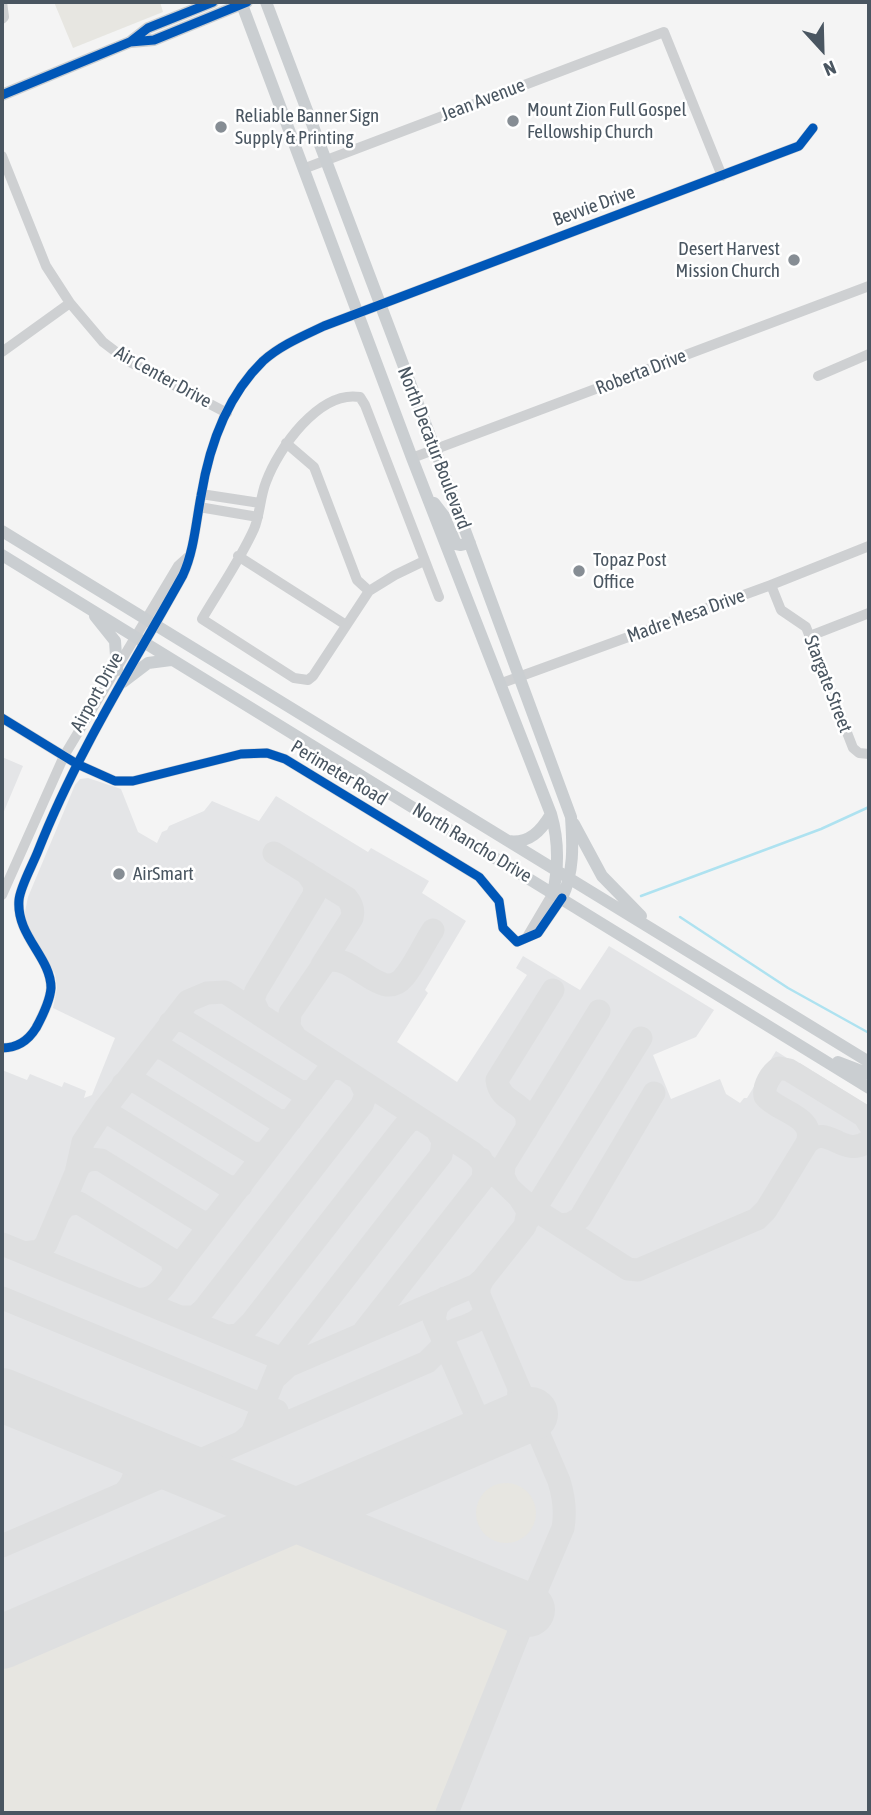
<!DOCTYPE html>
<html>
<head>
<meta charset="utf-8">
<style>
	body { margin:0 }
	#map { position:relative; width:871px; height:1815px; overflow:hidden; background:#f4f4f4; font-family:"Asap Condensed",sans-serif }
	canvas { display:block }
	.frame { position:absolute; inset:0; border:4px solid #4a5661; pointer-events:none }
	.north { position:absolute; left:787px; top:14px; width:70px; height:70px; -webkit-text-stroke:5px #fff; paint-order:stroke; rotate:158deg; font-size:19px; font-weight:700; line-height:28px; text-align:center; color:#4a5661 }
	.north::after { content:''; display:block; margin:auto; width:24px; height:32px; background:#4a5661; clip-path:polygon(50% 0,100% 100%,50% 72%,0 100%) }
</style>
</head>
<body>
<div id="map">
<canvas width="871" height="1815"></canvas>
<div class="frame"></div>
<div class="north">N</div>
</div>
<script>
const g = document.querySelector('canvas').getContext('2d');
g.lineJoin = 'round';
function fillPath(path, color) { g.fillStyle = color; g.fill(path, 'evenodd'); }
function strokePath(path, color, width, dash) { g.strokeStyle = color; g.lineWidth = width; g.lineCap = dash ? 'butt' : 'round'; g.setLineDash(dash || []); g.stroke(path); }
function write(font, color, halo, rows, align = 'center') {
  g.font = font + ' "Asap Condensed",sans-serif'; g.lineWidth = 5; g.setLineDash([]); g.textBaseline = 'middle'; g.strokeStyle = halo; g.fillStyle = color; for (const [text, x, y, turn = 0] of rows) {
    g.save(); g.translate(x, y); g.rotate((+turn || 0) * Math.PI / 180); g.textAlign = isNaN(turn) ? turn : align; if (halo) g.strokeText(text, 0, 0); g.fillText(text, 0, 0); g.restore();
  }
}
fillPath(new Path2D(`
	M2,757L23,766L2,816Z
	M88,778L121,789L138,832L157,843L162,832L167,830L169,826L204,811L212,801L259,821L276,796L368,852L371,848L429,881L422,893L466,921L425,990L428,993L397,1042L457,1082L527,975L516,968L523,956L580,990L609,946L714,1010L696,1037L653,1055L671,1099L720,1079L726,1094L740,1103L744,1098H747L776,1051L798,1065L800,1063L869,1106V1813H2V1070L27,1080L30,1074L62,1087L64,1082L86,1091L84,1098L92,1095L115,1038L53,1008L57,988L55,974L26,924L25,912L28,897L75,785L80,779Z`), '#e4e5e7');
fillPath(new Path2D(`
	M54,2H160L163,12L73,48Z
	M476 1513a30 30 0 1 1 60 0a30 30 0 1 1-60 0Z
	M297,1531L502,1615L512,1629V1635L439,1813H2V1659Z`), '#e7e6e1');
strokePath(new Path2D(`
	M641,896L821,829L869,807
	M680,917L788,988L869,1033`), '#aee2f0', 2.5);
strokePath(new Path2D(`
	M274,853L347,898C352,904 354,910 352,918L322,965
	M260,1015L253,1000L256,991L314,895L315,885L307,873
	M170,1023L178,1020L185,1021L301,1092L313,1091
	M296,1038L289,1027L290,1013L325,962C353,950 381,1005 404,977C415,964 423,945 433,930
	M150,1050L156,1047L164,1049L279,1121L291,1120
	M123,1084L133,1080L254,1154L266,1152
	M100,1116L110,1114L229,1187L241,1186
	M526,1130C534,1100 500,1107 497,1080L553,990
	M807,1143C817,1116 777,1112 765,1096C763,1086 771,1073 779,1068L789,1070L864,1116L869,1124
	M76,1173C80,1161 89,1158 101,1160L200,1221L206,1223L215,1219
	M508,1186L503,1176L504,1165L599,1011
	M519,1197L534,1209L628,1269L638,1270L757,1219L766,1210L807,1143C829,1122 842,1160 869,1141
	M60,1212L66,1205L79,1203L171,1259L175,1271C166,1285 156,1301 137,1299
	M528,1220L641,1038
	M559,1225L570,1224L580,1218L654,1093
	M2,1244L282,1359L297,1361
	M24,1253L40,1251L46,1244L76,1173L83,1142L104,1110L188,1001L207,993L225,992L473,1153L519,1197L528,1211L525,1226L483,1279L476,1285L288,1366L274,1379
	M175,1271L328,1071L334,1068L343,1069
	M2,1298L277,1411
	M445,1298L437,1306L434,1319L476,1415L471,1434L453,1447
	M182,1317H195L204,1309L362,1105L366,1094L359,1079
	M364,1331L483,1179L484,1169L481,1159
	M228,1336L239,1335L251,1323L402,1129L409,1121L419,1118
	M503,1426L518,1408L519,1388
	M243,1441L252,1433L282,1359L441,1155L443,1141L436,1129
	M122,1444C137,1460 140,1476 124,1493
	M2,1546L427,1362L442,1347L448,1333C461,1326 483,1324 485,1308
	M447,1813L528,1610L563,1528C566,1511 564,1497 559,1481L479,1295V1287L483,1279`), '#dedfe0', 23);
strokePath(new Path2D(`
	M2,1395L528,1610
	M2,1642L531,1414`), '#dedfe0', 54);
strokePath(new Path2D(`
	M2,2L4,17L2,19
	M2,156L46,266L70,303L103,342L128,361L227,413
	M303,169L664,32L722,176
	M2,352L70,303
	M818,376L869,354
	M286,443L314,467L357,580L369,591
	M412,458L869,286
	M201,494L260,503
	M199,507L258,517
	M238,556L346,625
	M424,561L395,575L369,591L313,676L308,680L294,678L202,619C219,590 240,560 254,529C260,515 260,497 266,482C278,449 319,390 360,397L365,405L439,597
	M771,585L781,610L806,627L853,748L859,753L869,754
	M810,636L869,613
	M502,683L771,585L869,546
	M2,718L77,764L115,781H133L241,754L267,753L285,759L479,877L499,901L503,928L517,942L538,933L562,898
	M2,895L64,756L178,566L188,557
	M527,937L553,893
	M2,1048C17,1048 28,1041 36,1028C42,1017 50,1001 51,988C51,957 16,936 19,900C20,887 33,864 38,851C76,754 133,665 183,575C194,551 196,522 201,496C209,447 226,397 263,361C281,345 303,336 324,326L799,146L813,128`), '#ced0d2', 10);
strokePath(new Path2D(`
	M241,2L412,458L551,814C559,841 559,865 553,893
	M266,2L435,449L571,817C573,846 574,872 562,898
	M131,42L154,40L247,2
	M2,95L130,42L148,28L213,2
	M434,503L444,516L456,544L461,545L470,543
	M2,531L869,1062
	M2,555L869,1088
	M95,616L115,641L117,670
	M123,682L148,663L171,660
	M574,824L602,876L641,916
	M508,841C529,844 541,831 551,814
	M838,1062L869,1074`), '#caced1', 12);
strokePath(new Path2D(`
	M130,42L154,40L247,2
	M2,95L130,42L148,28L213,2
	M2,718L77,764L115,781H133L241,754L267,753L285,759L479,877L499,901L503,928L517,942L538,933L562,898
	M2,1048C17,1048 28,1041 36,1028C42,1017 50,1001 51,988C51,957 16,936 19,900C20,887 33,864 38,851C76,754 133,665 183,575C194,551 196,522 201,496C209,447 226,397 263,361C281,345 303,336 324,326L799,146L813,128`), '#0057b8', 9);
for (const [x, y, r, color] of [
	[513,121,7,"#868d94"],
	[221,127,7,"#868d94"],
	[794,260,7,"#868d94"],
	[579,571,7,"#868d94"],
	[119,874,7,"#868d94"]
]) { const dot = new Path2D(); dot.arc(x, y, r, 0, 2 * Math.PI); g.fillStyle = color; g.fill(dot); strokePath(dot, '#fff', 2.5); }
write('19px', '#4a5661', '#fff', [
	["Jean Avenue",483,100,-21],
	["Bevvie Drive",594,206,-20],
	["Roberta Drive",641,372,-21],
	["Air Center Drive",163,377,29],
	["North Decatur Boulevard",434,448,69],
	["Madre Mesa Drive",686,616,-20],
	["Stargate Street",828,684,69],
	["Airport Drive",97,692,-61],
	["Perimeter Road",339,773,31],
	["North Rancho Drive",472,843,31]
]);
write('19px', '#4a5661', '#fff', [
	["Mount Zion Full Gospel",527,110],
	["Fellowship Church",527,132],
	["Reliable Banner Sign",235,116],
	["Supply & Printing",235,138],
	["Desert Harvest",780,249,"right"],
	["Mission Church",780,271,"right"],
	["Topaz Post",593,560],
	["Office",593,582],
	["AirSmart",133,874]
], 'left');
</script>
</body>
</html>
